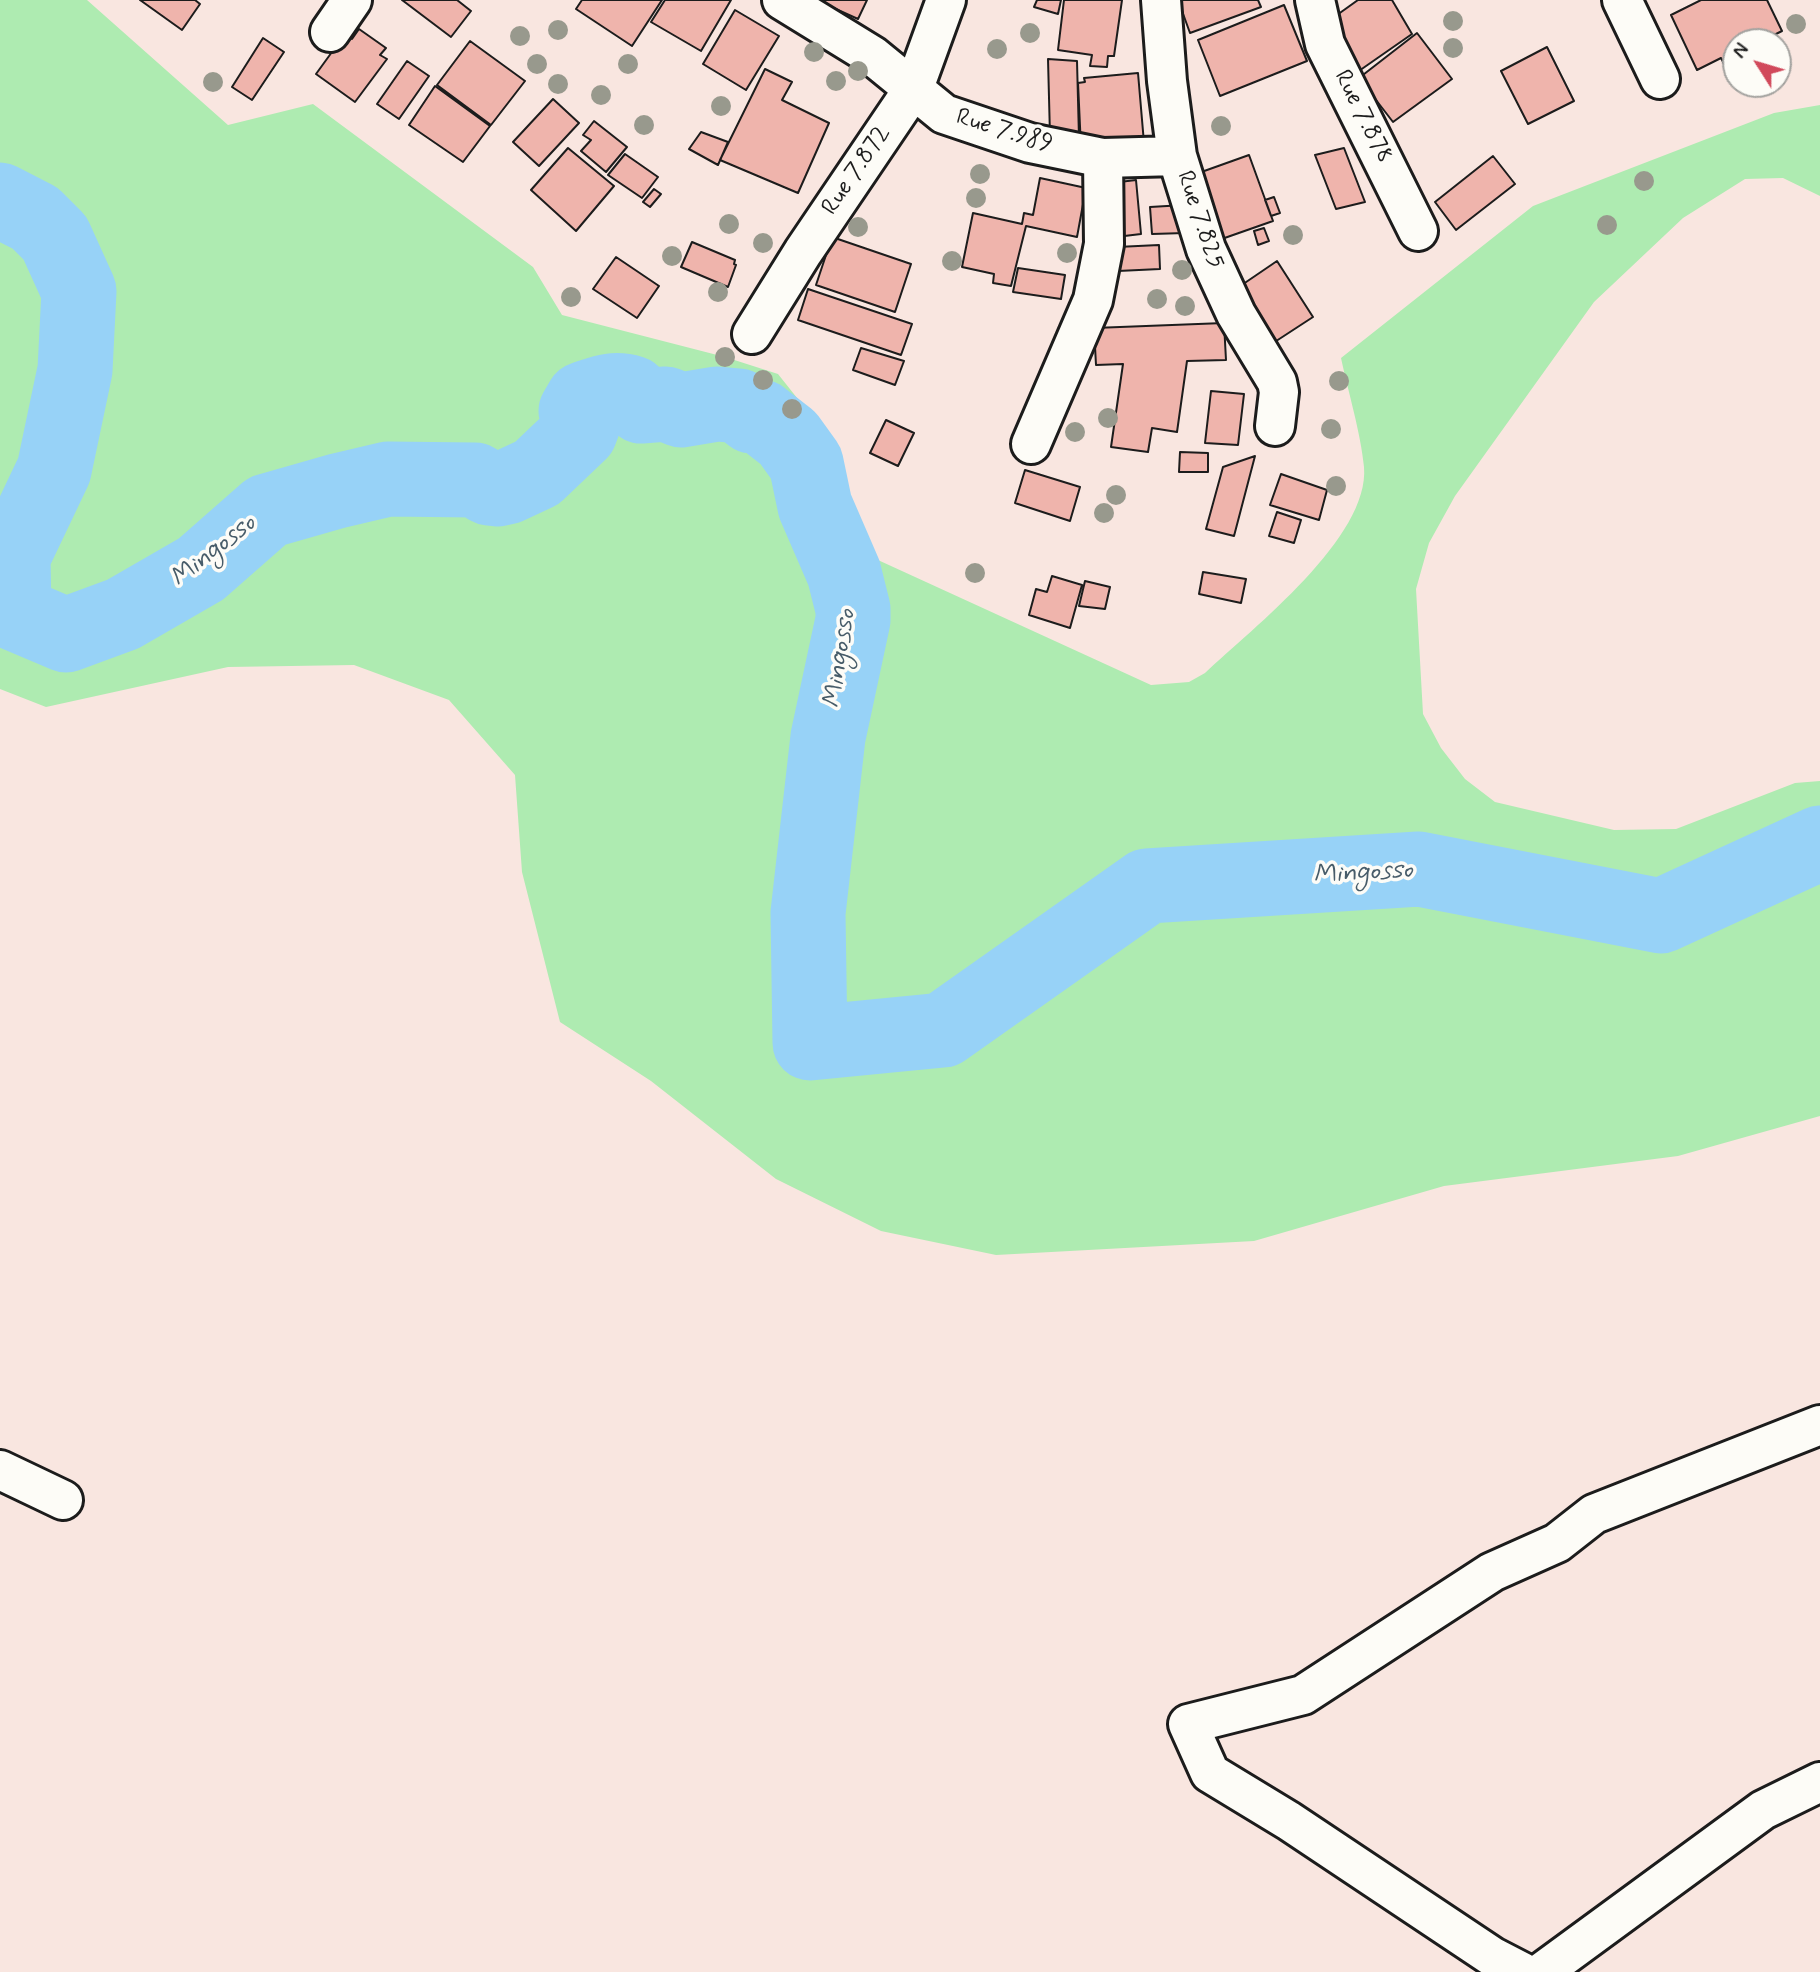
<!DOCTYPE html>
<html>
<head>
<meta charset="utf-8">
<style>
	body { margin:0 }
	#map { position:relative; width:1820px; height:1972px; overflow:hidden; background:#f9e6e0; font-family:Mynerve,sans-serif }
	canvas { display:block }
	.north { position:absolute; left:1722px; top:28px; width:70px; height:70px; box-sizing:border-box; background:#fdfcf7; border:2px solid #a3a29f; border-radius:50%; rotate:307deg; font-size:19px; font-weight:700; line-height:28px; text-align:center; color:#1c1c1c }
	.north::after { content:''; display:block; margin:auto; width:24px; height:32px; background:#d1495b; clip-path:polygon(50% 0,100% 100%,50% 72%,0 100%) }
</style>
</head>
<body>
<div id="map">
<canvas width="1820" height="1972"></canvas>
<div class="north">N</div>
</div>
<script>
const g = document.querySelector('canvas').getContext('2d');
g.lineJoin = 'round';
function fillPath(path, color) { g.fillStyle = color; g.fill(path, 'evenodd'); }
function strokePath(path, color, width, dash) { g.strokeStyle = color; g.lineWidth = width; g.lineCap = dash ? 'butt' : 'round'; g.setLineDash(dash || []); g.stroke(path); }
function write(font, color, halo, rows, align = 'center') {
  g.font = font + ' Mynerve,sans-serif'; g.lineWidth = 7; g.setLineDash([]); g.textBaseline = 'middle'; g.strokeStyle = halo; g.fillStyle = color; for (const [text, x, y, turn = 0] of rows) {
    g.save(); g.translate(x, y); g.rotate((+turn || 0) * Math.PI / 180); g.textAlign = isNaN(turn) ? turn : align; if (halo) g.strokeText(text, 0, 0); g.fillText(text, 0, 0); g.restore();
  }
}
fillPath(new Path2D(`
	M0,0H87L228,125L313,104L533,267L562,315L725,357L778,374L836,447L841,527L867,555L1151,685L1189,682L1205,673C1253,628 1370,537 1364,467C1361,434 1348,391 1341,358L1533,206L1774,113L1820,105V196L1783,178L1745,179L1683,218L1594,302L1455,496L1429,543L1416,589L1423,714L1441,748L1465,779L1495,802L1614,830L1676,829L1795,783L1820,781V1116L1678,1156L1444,1186L1254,1241L996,1255L881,1231L776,1179L651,1081L560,1022L522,872L515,775L449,700L354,665L228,667L46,707L0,689Z`), '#aeebb1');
strokePath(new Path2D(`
	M0,200L35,218L55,238L79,291L75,370L54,470L13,556L14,613L66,635L123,614L201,569L267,511L337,491L388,479L475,480L489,488L498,489L507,487L537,473L580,432L583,424L576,411L583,399C601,393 613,387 632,393L641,406L666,404L681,410L717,404L739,406L752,416L761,417L788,438L806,463L815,506L844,573L853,609V620L828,737L808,913L810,1043L943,1030L1147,886L1419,869L1661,916L1820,843`), '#97d2f7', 75);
const building = new Path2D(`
	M140,0H195L200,4L182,30Z
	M402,0H457L471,11L451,37Z
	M582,0H662L632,46L576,9Z
	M665,0H731L701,51L651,22Z
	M816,0H867L858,19Z
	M1037,0H1061L1058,14L1034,7Z
	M1064,0H1122L1114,56H1108L1107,67L1090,66L1092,55L1058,50Z
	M1178,0H1258L1261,7L1190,33Z
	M1358,0H1392L1412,34L1356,73L1330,20Z
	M1701,0H1767L1782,31L1760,42H1736V68L1728,72L1721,58L1697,70L1671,15Z
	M1284,5L1307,61L1220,96L1198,40Z
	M735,10L779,36L746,90L703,64Z
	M359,29L386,48L380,55L387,59L355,102L316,74L345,34L352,39Z
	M1417,33L1452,79L1393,122L1359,78Z
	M263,38L284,52L252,100L232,87Z
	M470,41L525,81L491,125L437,85Z
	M1547,47L1574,101L1528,124L1501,71Z
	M1048,59L1077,61L1079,138L1050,136Z
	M407,61L429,76L399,119L377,104Z
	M765,69L792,82L782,100L829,123L798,193L720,160Z
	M1138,73L1144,143L1081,148L1078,83L1085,82L1084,78Z
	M435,86L490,126L463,162L409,125Z
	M553,99L579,123L539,166L513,142Z
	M594,121L627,147L606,172L581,151L591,140L583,135Z
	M701,132L728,142L718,165L689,149Z
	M568,148L614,186L576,231L531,190Z
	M1344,148L1365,202L1336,209L1315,155Z
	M625,154L658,177L642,198L608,175Z
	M1249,155L1273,221L1216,241L1193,175Z
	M1493,156L1515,184L1456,230L1435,202Z
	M1040,178L1086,188L1077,237L1026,226L1011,286L993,283L994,274L962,267L973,213L1022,224L1024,213L1033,215Z
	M1136,180L1141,234L1116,237L1111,183Z
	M654,189L661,194L650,207L643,202Z
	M1274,197L1280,213L1271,216L1265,200Z
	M1184,205L1185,233L1152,234L1150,207Z
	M1264,228L1269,241L1258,245L1254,231Z
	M832,237L911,264L895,312L816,285Z
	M692,242L735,260L734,264L736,265L728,287L681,267Z
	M1159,245L1160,269L1118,271L1117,247Z
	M616,257L659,286L637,318L593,289Z
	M1277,261L1313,317L1267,347L1230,293Z
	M1018,268L1065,275L1061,299L1013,292Z
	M808,289L912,324L901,355L798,320Z
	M1224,323L1226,360L1187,361L1177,432L1152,428L1148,452L1111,447L1123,364L1096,365L1094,328Z
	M861,348L904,361L895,385L853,370Z
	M1211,391L1244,394L1238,445L1205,443Z
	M886,420L914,433L898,466L870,453Z
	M1180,452L1208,453V472H1179Z
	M1255,456L1234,536L1206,529L1223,467Z
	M1025,470L1080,487L1070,521L1015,503Z
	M1281,474L1327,490L1319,520L1270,505Z
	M1277,512L1301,520L1294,543L1269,536Z
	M1203,572L1246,579L1241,603L1199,594Z
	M1052,576L1082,585L1070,628L1029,615L1036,589L1047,592Z
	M1085,581L1110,587L1105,609L1079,606Z`);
fillPath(building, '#efb4ac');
strokePath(building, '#1c1c1c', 2);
const street = new Path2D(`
	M782,0L873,56L944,114L1030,143L1103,158L1177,156
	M1161,0L1167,81L1177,156L1206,249L1236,314L1277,382L1279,392L1275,426
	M1315,0L1325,44L1418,231
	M1622,0L1660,79
	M330,32L352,0
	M752,334L803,252L914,88L946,0
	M1031,444L1093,300L1104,244L1103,158
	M0,1470L63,1500
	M1522,1972L1493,1957L1289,1821L1210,1773L1188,1724L1303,1695L1492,1572L1557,1543L1594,1514L1820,1425
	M1542,1972L1763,1810L1820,1782`);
strokePath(street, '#1c1c1c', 44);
strokePath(street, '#fdfcf7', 38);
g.fillStyle = '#98998d';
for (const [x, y] of [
	[1453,21],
	[1796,24],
	[558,30],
	[1030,33],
	[520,36],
	[1453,48],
	[997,49],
	[814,52],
	[537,64],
	[628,64],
	[858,71],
	[836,81],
	[213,82],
	[558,84],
	[601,95],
	[721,106],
	[644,125],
	[1221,126],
	[980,174],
	[1644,181],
	[976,198],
	[729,224],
	[1607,225],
	[858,227],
	[1293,235],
	[763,243],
	[1067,253],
	[672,256],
	[952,261],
	[1182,270],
	[718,292],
	[571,297],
	[1157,299],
	[1185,306],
	[725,357],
	[763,380],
	[1339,381],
	[792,409],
	[1108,418],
	[1331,429],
	[1075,432],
	[1336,486],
	[1116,495],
	[1104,513],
	[975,573]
]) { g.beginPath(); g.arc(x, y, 10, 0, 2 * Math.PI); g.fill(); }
write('24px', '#1c1c1c', '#fdfcf7', [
	["Rue 7.878",1362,117,63],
	["Rue 7.989",1004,132,17],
	["Rue 7.872",857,171,-56],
	["Rue 7.825",1199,220,71]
]);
write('italic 26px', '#475c69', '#fdfcf7', [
	["Mingosso",214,552,-38],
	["Mingosso",841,659,-81],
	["Mingosso",1363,874,-3]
]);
</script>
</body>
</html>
